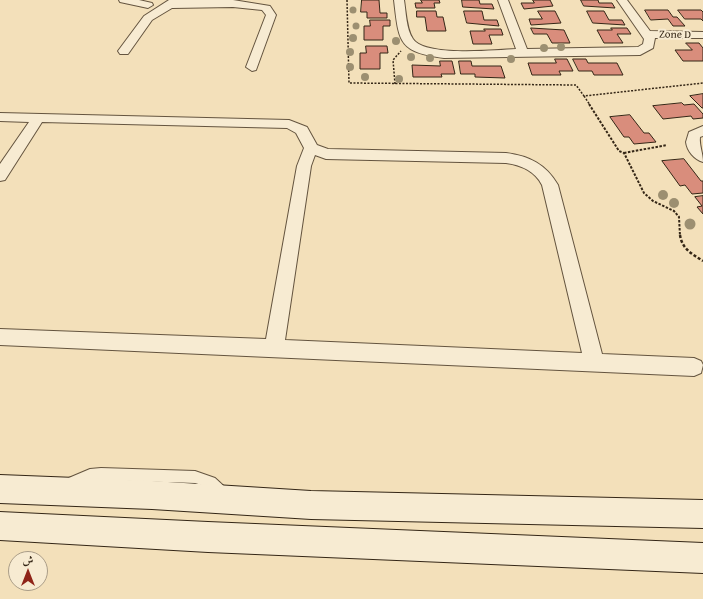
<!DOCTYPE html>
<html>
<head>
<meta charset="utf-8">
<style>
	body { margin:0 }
	#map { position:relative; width:703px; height:599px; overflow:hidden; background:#f3e0ba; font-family:"Gentium Book Plus",Amiri,serif }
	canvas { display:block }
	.north { position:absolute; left:8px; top:551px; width:40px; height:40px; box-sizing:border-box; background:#f7ebd2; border:1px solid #a99c87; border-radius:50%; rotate:0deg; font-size:11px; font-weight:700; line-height:16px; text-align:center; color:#342616 }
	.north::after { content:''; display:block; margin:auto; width:14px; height:18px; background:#8f2418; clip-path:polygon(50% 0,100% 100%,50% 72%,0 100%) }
</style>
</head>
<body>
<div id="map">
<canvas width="703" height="599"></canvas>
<div class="north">ش</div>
</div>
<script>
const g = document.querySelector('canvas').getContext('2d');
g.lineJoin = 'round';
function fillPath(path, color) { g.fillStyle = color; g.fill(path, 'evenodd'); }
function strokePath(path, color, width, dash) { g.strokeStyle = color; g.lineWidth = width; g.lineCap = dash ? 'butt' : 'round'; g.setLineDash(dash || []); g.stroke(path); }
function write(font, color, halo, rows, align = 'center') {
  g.font = font + ' "Gentium Book Plus",serif'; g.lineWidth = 4; g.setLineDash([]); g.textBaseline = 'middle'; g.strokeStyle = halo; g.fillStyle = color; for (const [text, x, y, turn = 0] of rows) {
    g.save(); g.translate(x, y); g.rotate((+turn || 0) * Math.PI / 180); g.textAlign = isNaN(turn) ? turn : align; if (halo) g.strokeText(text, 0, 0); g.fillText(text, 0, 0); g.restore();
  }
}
const building = new Path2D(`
	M362,0H379L380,13H387V18H367V12H361Z
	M421,0H439L440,3H434L435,8H416L415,3H422Z
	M462,0H479L480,4H492L494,9L463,7Z
	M533,0H550L553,6L524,9L521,3H534Z
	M581,0H598L599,3H612L615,8L584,6Z
	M645,10H668L673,17H677L685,26H673L668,19L651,20Z
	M678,10H701L703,12V21L701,19H685Z
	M417,11H436L437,17H443L446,31H427L425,17H417Z
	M464,11H482L484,20H497L499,26L467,23Z
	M538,11H555L561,23L531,25L529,19H542Z
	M587,11H604L609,20H622L625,25L593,23Z
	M370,20H390V26H383V40H364V26H370Z
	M531,28L564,30L570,43H552L547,34H534Z
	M611,28H627L631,34H617L623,43H604L597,30H612Z
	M484,29H501L503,35H489L492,44H473L470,31H485Z
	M686,43H699L703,48V61H683L675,50H692Z
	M366,46H387L388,53H380V69H360V53H366Z
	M555,59H567L573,71H559L561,75H532L528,63H556Z
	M573,59H586L588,63H617L623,75H594L592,71H579Z
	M440,61H452L455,74H441L442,77H413L412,65L440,66Z
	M459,61H471L472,66H501L505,78L475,77V74H461Z
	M703,94V108H702L690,96Z
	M682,103L684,105L694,104L703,114V118L693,119L691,116L663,119L653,106Z
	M630,115L644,133H649L656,142L634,144L629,137H624L610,117Z
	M684,159L701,181H703V193L692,194L685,185L680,186L662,161Z
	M703,196V214L697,207L702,206L695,197Z`);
fillPath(building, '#d98d7c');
strokePath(building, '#342616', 1);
const lane = new Path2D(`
	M101,468L195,471L215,478L228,490L230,494L228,498L224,500L220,498L208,487L195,483L101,480L90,481L68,490L64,488L62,484L64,480L90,469Z`);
const street = new Path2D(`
	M119,0H139L152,3L153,5L148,8L120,2Z
	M169,0H233L270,6L276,15L256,70L252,71L246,67L266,15L262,10L233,7L172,8L152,20L128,54H120L118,51L144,16Z
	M394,0H404C406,12 406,29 413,39C425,57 495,50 516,49L498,0H508L527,49L638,47L643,44L644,39L617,0H627L650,31L703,32V38H655L653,48L640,55L444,58C398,52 399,42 394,0Z
	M0,113L289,120L307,127L317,145L328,149L506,153C529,156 546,164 558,185L602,354L694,358L701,361L703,365L701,373L694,376L0,345V329L266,339L297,166L304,148L296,133L287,128L42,122L5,180L0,181V164L29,122L0,121ZM315,155L326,159L506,163C521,165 535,171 542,185L582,353L285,340L311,166Z
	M703,126V136L700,137C699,145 703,153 703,162C694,159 687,151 686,142L689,132Z`);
const secondary = new Path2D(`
	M0,475L152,481L311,491L703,500V528L311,519L152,509L0,503Z
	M0,512L208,522L703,543V573L208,552L0,540Z`);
strokePath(lane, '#64543f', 2);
strokePath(street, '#64543f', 2);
strokePath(secondary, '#342616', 2);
strokePath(new Path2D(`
	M347,0L349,83L576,85L584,96L703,83
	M395,84L393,60L401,51
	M584,96L590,105`), '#342616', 1.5, [2, 1.5]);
strokePath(new Path2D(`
	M589,104L619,151L624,153L644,193L653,201L674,211L679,217L680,236
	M624,153L667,145`), '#342616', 2, [2.5, 1.5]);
strokePath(new Path2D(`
	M680,235C682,249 692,254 703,261`), '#342616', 2.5, [3, 2]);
fillPath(lane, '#f7ebd2');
fillPath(street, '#f7ebd2');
fillPath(secondary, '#f7ebd2');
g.fillStyle = '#9c8f71';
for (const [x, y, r] of [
	[353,10,3.5],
	[356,26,3.5],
	[353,38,4],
	[396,41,4],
	[561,47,4],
	[544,48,4],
	[350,52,4],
	[411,57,4],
	[430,58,4],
	[511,59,4],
	[350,67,4],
	[365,77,4],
	[399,79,4],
	[663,195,5],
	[674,203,5],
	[690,224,5.5]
]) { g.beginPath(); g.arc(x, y, r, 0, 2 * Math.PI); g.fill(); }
write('11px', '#342616', '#f7ebd2', [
	["Zone D",675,35,1]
]);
</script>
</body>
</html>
